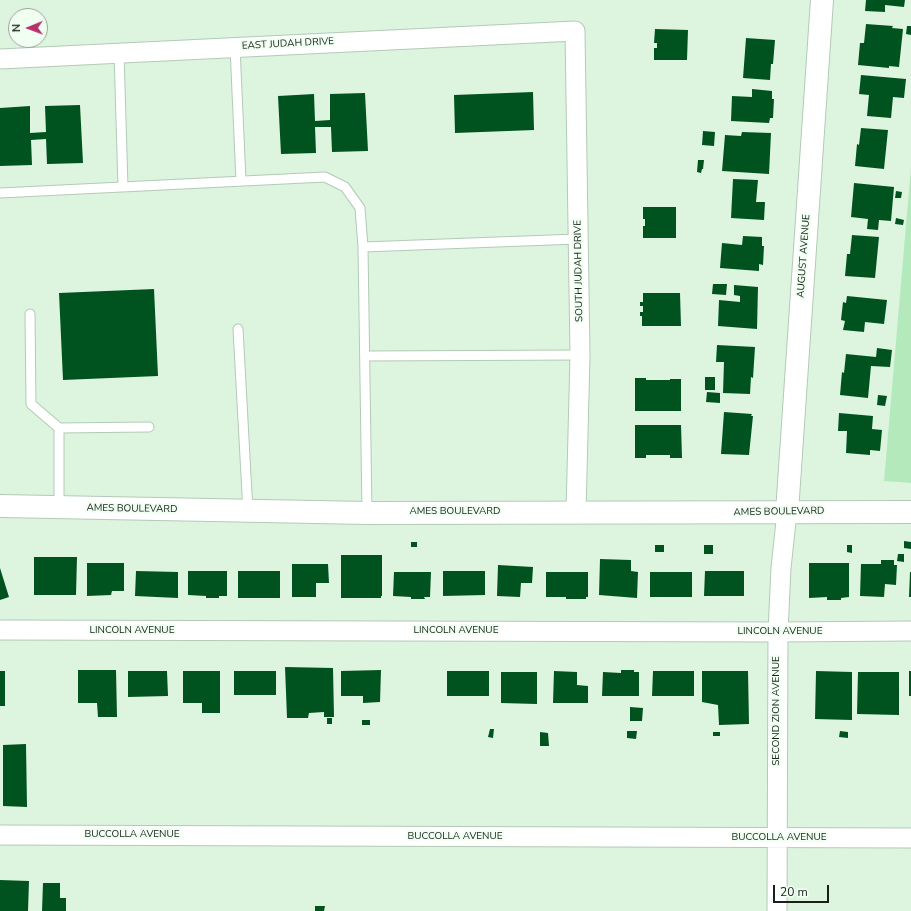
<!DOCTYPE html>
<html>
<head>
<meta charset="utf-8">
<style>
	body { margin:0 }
	#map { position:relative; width:911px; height:911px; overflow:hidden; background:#ddf5df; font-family:"Nunito Sans",sans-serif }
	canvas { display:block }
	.north { position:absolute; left:8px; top:8px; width:40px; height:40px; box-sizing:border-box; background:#f0fff2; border:1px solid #9aa69b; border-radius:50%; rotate:269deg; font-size:11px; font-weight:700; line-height:16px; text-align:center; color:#182019 }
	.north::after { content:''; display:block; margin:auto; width:14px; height:18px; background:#b92f6b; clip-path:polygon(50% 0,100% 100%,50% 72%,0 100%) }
	.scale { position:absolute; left:773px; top:885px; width:56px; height:18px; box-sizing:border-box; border:2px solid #182019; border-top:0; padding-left:5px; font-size:12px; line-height:14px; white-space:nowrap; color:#182019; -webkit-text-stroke:3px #f0fff2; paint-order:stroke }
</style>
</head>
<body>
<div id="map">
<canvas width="911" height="911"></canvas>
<div class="north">N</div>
<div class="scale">20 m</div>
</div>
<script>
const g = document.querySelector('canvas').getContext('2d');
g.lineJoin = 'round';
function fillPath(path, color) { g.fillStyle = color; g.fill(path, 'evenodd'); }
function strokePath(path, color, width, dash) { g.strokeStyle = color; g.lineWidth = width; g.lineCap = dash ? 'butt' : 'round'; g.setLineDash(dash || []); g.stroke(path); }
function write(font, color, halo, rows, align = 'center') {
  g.font = font + ' "Nunito Sans",sans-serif'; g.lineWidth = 4; g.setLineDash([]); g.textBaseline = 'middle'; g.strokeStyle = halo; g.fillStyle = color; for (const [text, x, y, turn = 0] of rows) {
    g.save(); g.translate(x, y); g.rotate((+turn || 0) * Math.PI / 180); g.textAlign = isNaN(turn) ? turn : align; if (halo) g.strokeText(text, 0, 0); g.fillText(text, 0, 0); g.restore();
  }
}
fillPath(new Path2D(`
	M911,167V483L884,481Z`), '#b4eabb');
fillPath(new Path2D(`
	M866,0H905L904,7L885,5V12L865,11Z
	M866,24L893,26L892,28L903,29L899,67L889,66V68L858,65L860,43H864Z
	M907,26H911V35L906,34Z
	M655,29L688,30L687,60H654V48H657V43H654Z
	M746,38L775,40L773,64H771L770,80L743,78Z
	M861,75L906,79L904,98L893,97L891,118L867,116L869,95L859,94Z
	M752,89L772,91V99H774L773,118H770L769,123L731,121L732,96L752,97Z
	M533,92L534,130L455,133L454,95Z
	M365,93L368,151L332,152L331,127H315L316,153L281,154L278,96L314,94L315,121L330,120V94Z
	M80,105L83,163L47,164L46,139L31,140L32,165L0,166V108L30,106V133L46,132L45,106Z
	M861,128L888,130L884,169L855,166L857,144L859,145Z
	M703,131L715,132L714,146L702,145Z
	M742,132L771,133L769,174L722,171L725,135L741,136Z
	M698,160H704L703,169H702L701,173L697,172Z
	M733,179L758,180L756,202H765L764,220L731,218Z
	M854,183L894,187L891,221L879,220L878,230L867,229L868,219L851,217Z
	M896,191L902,192L901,198H895Z
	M643,207H676V238H643V226H645V219H643Z
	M896,218L904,220L903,225L895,224Z
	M852,235L879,237L875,278L845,276L847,254H850Z
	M743,236L762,237V246H764L763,265L759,264V271L720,268L722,243L742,245Z
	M713,284H727L726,295L712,294Z
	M734,285L758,287L757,329L718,326L719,300L740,302V296L734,295Z
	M154,289L158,376L63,380L59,293Z
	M643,293H680L681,326H642V316H640V312H643V306H640V302H643Z
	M847,296L887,300L884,324L865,322L864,332L843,330L845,321L841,320L843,302L846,303Z
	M717,345L755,347L753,378L751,377L750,394L723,393L724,362H716Z
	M877,348L892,350L890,367L871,366L868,398L840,395L842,372L844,373L846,354L876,357Z
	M705,377H715V390H705Z
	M635,378H646V380H670V379H681V411H635Z
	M707,392L720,393V403L706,402Z
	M878,395L887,396L885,406L877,405Z
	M724,412L752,414L751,416H753L749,455L721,454Z
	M839,413L873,416L872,429L882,430L880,451L870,450V455L846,453L847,431H838Z
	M635,425H681L682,458H670V455H646V458H635Z
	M904,541L911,542V549L904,548Z
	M411,542H417V547H411Z
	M655,545H664V552H655Z
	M704,545H713V554H704Z
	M847,545H852V553L847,552Z
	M898,554H904V562L897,561Z
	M341,555H382V596H381V598H341Z
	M34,557H77L76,595H34Z
	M600,559L631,560V571L638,572L637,598L599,595Z
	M881,560H894V565H897L896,585L885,584L884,597L860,596L861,564H881Z
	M87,563H124V591H112L111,595L87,596Z
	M809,563H849V597L841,598V600H827V597L809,598Z
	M292,564H328L329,583H316V597H292Z
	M498,565L533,567L532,583H521L520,597L497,596Z
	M0,568L9,597L0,600Z
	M136,571L178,572V598L135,596Z
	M188,571H227V596H219V598H206V596L188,595Z
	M238,571H280V598H238Z
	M443,571H485V595L443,596Z
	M705,571H744V596H704Z
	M394,572H431L430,597H424L425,599H411V597L393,596Z
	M546,572H588V597H586V599H566V597H546Z
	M650,572H692V597H650Z
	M910,572H911V597H909Z
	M285,667L333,668L334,717H324V712L309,713L308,718H287Z
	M78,670H116L117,717H98L97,703H78Z
	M381,670L380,702L363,703V696H341V671Z
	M621,670H634V672H639V696H602L603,672L621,673Z
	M0,671H5V706H0Z
	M128,671H167L168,696L128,697Z
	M183,671H220V713H202V703H183Z
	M234,671H276V695H234Z
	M447,671H489V696H447Z
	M554,671L577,672V685L588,686V703H553Z
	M653,671H694V696H652Z
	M702,671H748L749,724L719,725L718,705L702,702Z
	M816,671L852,672V720L815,719Z
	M909,671H911V696H909Z
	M501,672H537V704L501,703Z
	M858,672H899V715L857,714Z
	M630,707L643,708L642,721H630Z
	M327,718H332V724H327Z
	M362,720H370V725H362Z
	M490,729H494L493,738L488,737Z
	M627,731H637L636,739L627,738Z
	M840,731L848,732V738L839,737Z
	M540,732L548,733L549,746H540Z
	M713,732H720V736H713Z
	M26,744L27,807L3,806V745Z
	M0,880L29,881L28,911H0Z
	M43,883H60V898H66V911H42Z
	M315,906H325L324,911H315Z`), '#00531e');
const lane = new Path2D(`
	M235,47L241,181
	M119,53L123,187
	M0,193L325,177L345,187L360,208L363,247L367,513
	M363,247L578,239
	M30,314L31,404L59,428V507
	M238,329L248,512
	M365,356L580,355
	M59,428L149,427`);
const street = new Path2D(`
	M0,59L575,31L580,355L576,512
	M0,630L778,632L911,631
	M0,835L911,838
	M777,911L778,632L781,568L787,512`);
const secondary = new Path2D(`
	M0,506L367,513L911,512
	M787,512L822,0`);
strokePath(lane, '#b3cab6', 11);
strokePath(street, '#b3cab6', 21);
strokePath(secondary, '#b3cab6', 24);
strokePath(lane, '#fff', 9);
strokePath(street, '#fff', 19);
strokePath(secondary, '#fff', 22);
write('10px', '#182019', '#f0fff2', [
	["EAST JUDAH DRIVE",288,44,-3],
	["AUGUST AVENUE",804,256,-86],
	["SOUTH JUDAH DRIVE",579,271,-91],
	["AMES BOULEVARD",132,509,1],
	["AMES BOULEVARD",455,512],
	["AMES BOULEVARD",779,512,-1],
	["LINCOLN AVENUE",132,631],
	["LINCOLN AVENUE",456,631],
	["LINCOLN AVENUE",780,632],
	["SECOND ZION AVENUE",777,711,-90],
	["BUCCOLLA AVENUE",132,835],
	["BUCCOLLA AVENUE",455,837],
	["BUCCOLLA AVENUE",779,838]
]);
</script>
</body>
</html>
